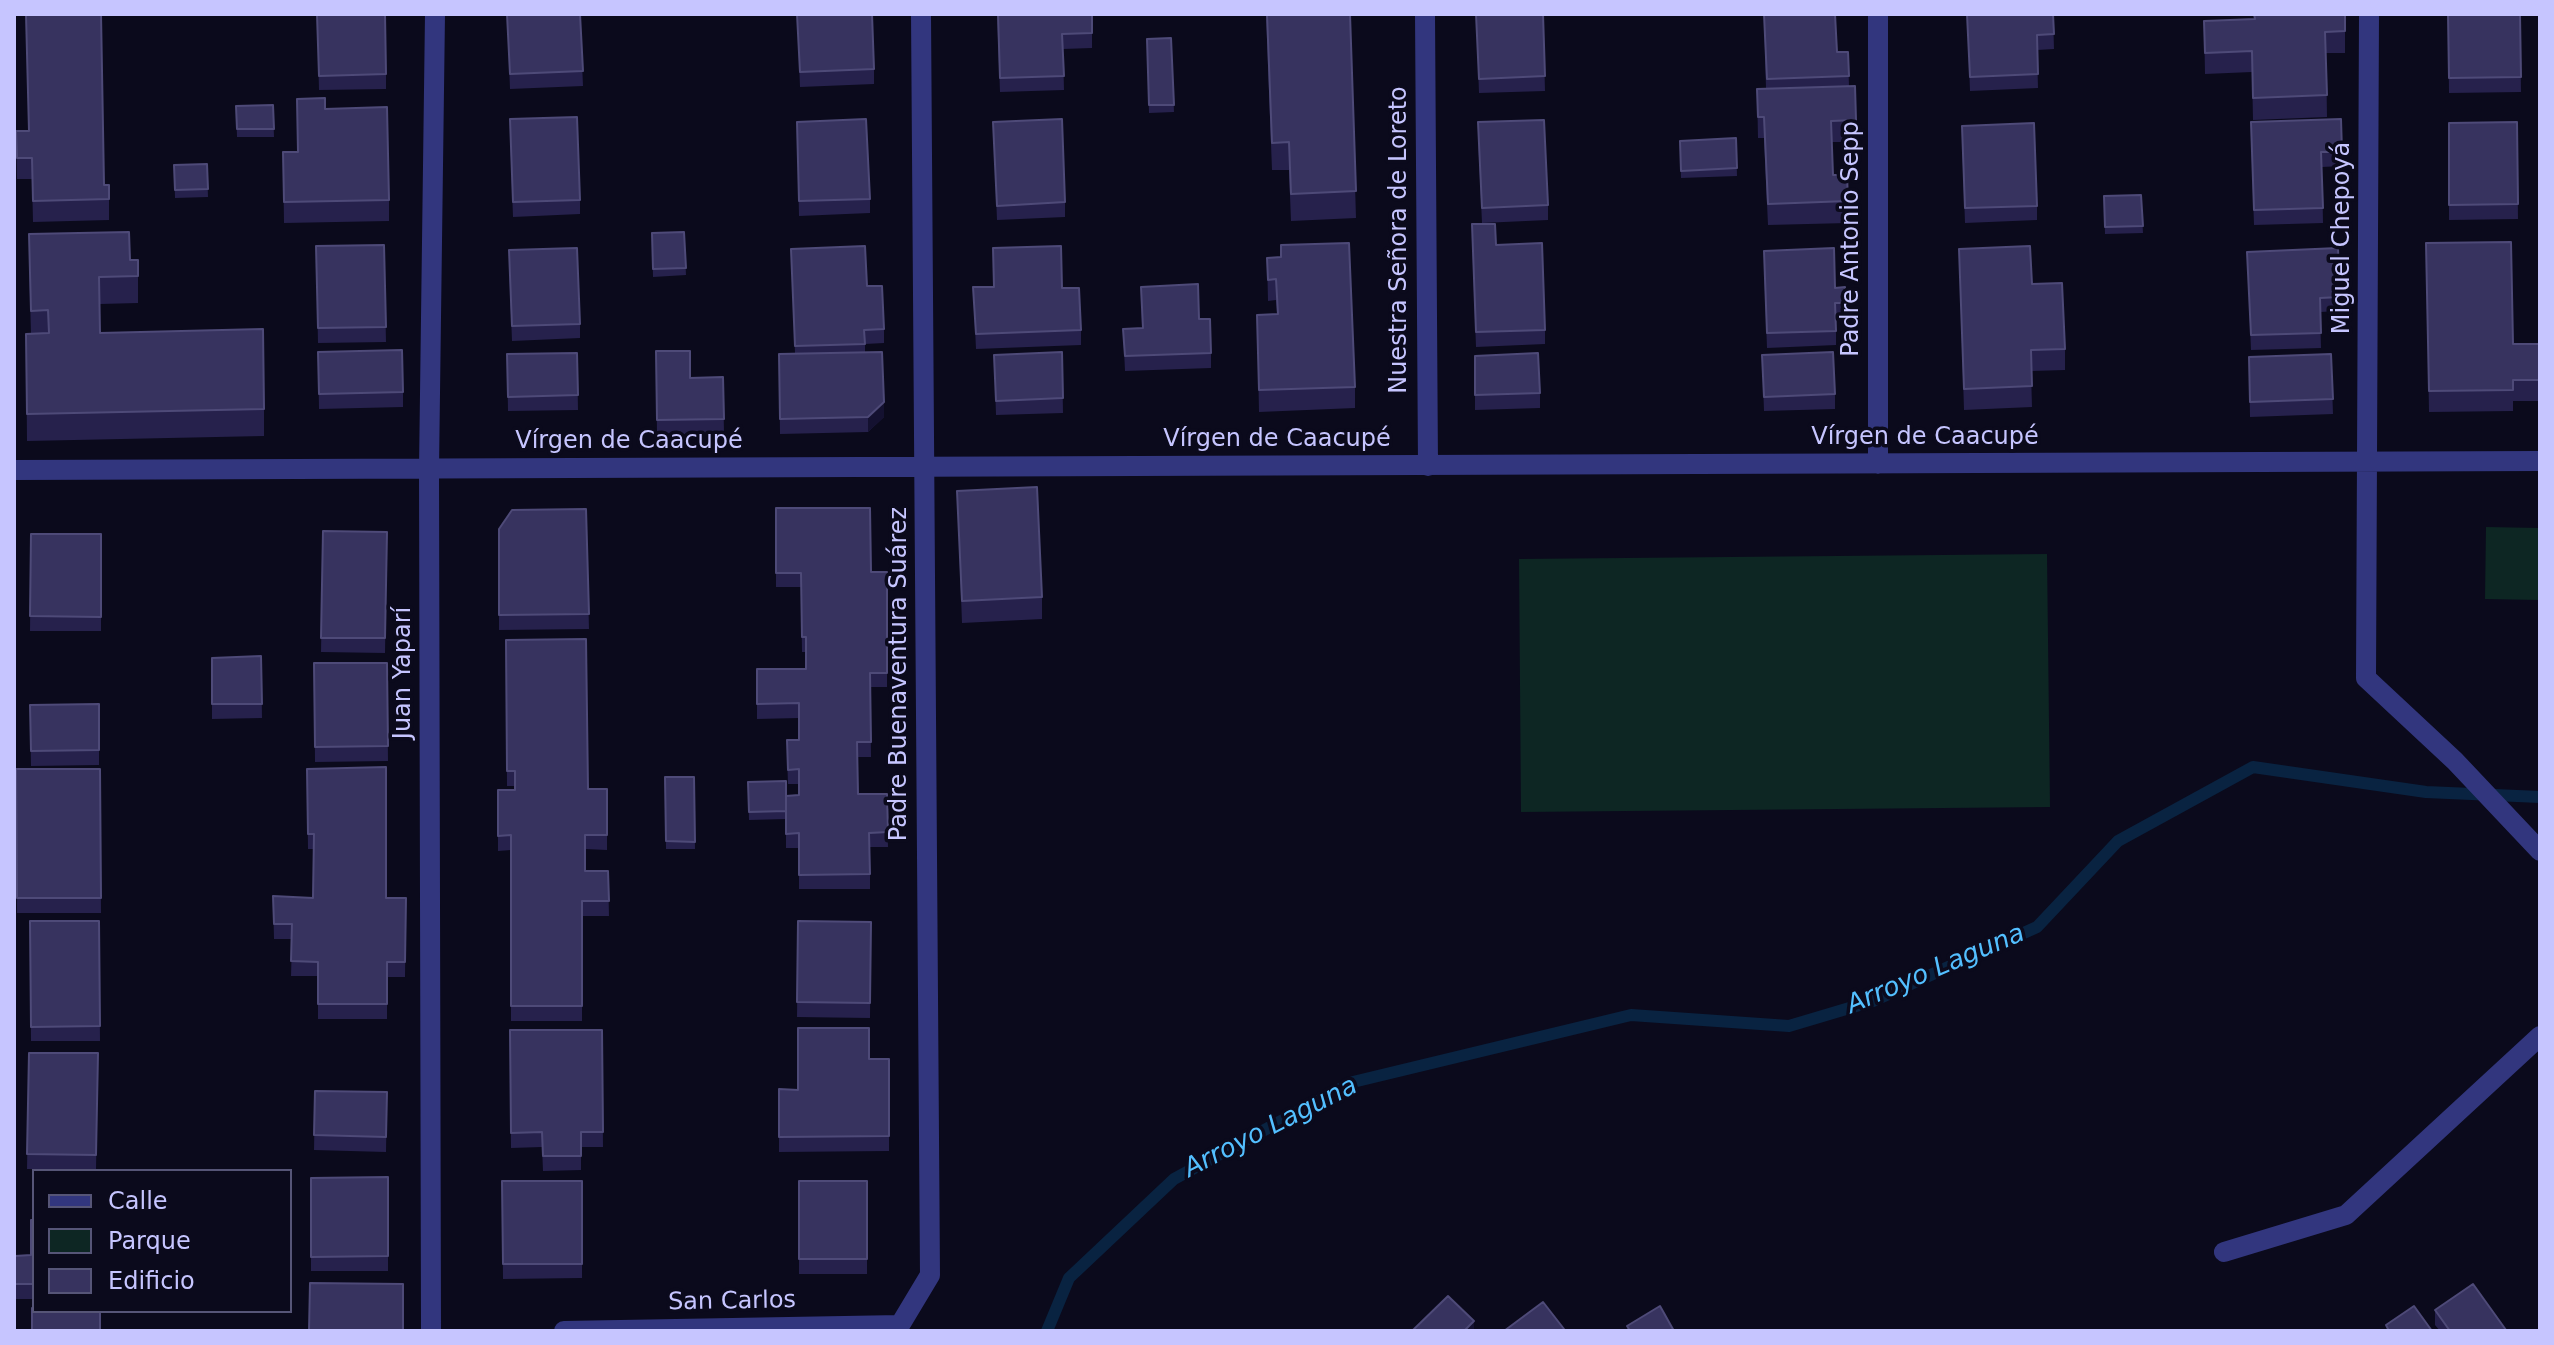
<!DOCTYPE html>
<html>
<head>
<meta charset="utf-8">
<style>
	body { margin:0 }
	#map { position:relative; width:2554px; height:1345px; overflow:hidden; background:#0b0a1c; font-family:"DejaVu Sans",sans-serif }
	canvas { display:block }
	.frame { position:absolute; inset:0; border:16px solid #c6c5ff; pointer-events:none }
	.legend { position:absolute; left:32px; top:1169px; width:260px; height:144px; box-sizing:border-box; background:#0b0a1c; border:2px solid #565577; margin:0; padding:10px 14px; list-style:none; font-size:24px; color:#c6c5ff }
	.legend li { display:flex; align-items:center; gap:16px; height:40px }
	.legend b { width:40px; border:2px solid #565577 }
</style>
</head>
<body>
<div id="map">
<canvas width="2554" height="1345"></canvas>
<div class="frame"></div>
<ul class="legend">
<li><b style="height:10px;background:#32367e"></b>Calle</li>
<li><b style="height:22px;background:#0d2623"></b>Parque</li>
<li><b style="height:22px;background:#37335f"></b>Edificio</li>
</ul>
</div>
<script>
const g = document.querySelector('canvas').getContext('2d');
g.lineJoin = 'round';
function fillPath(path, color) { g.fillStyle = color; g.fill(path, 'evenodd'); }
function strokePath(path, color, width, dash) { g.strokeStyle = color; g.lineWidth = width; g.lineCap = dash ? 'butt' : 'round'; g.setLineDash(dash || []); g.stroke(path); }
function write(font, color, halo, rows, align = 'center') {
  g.font = font + ' "DejaVu Sans",sans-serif'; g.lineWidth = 7; g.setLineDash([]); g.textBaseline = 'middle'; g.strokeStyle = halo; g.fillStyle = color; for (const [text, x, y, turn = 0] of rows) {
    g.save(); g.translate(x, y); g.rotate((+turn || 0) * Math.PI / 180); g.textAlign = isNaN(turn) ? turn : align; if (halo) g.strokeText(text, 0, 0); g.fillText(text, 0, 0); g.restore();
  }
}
fillPath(new Path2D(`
	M2486,527L2540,528V600L2485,599Z
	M2047,554L2050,807L1521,812L1519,559Z`), '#0d2623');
strokePath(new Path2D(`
	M1047,1331L1069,1278L1174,1179L1353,1082L1631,1015L1789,1026L1873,1001L2037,927L2118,841L2253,767L2426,792L2540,797`), '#092341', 12);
strokePath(new Path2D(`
	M2224,1252L2346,1215L2540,1036`), '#32367e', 20);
strokePath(new Path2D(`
	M1425,14L1428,466
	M1878,14V464
	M2369,14L2366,678L2455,761L2540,851
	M14,470L2540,461
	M431,1331L429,469L435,14
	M564,1331L900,1325L930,1275L921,14`), '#32367e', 20);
fillPath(new Path2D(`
	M317,14L386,74V89L319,90Z
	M507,14H580L583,86L510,89Z
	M797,14L874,69V84L800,87Z
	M997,14H1092V48L1063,49L1064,90L1000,92Z
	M1266,14H1350L1356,218L1291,221L1289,170H1272Z
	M1476,14H1543L1545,91L1479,93Z
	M1764,14L1837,52H1848L1849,86L1856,120V142H1832L1833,175L1848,201V223L1768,225L1764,138H1758L1757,89H1766Z
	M1967,14H2053L2054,49L2037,50L2038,88L1970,91Z
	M2254,14H2345V53H2326L2327,117L2253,120L2252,72L2205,74L2204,21L2254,19Z
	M2448,14H2520L2521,92L2449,93Z
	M1171,38L1174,112L1149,113L1147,39Z
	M273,105L274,137H237L236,106Z
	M325,109L389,200V221L284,223L283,152H298Z
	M2341,119L2342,166L2322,167L2323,223L2254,225L2251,137Z
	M797,122L870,199V213L799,216Z
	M993,122L1065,202V217L997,220Z
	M2517,122L2518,219L2449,220V123Z
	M16,131L104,185H109V220L33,222L32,179H17Z
	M510,134L580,200V214L513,217Z
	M1478,137L1548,205V220L1482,223Z
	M1736,138L1737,176L1681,178L1680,141Z
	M1962,141L2037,206V220L1965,223Z
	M207,164L208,197L175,198L174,165Z
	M2141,195L2143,233L2105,234L2104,196Z
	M684,232L686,275L653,277L652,233Z
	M1472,239L1545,330V344L1476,347Z
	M2426,243L2513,344H2540V401H2513V411L2429,412Z
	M384,245L386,342L318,343L316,246Z
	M791,249L867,286L884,329V343L865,344V352L884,417L868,432L780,434L779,354L795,353Z
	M1959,249L2032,284L2065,349V370L2031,371L2032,407L1964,410Z
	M2247,252L2340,297V311L2320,312L2321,348L2251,350Z
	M1267,258L1355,387V408L1259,412L1257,315L1277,314L1276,300L1268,301Z
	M138,260V303L100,304V333L264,409V436L27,441L26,334H31L29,261Z
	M509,265L580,324V338L512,341Z
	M1764,266L1835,288L1845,287V317L1836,318V345L1767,348Z
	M973,287L1081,330V345L976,349Z
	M1141,287L1199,319L1211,353V368L1125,371L1123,329L1142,328Z
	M656,351L690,378L723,377L724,433L657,435Z
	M318,352L403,392V407L319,409Z
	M1062,352L1063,413L996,415L994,355Z
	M577,353L578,410L508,411L507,354Z
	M2331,354L2333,414L2250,417L2249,357Z
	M1762,355L1835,394V409L1764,411Z
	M1475,356L1540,393V408L1475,410Z
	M957,491L1042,597V619L962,623Z
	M776,508L871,572H887V687H870L871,757H857L858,794H887L888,847H870V889H799V848H786V819L749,820L748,782L786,809L799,795V784H788L787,755L799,740V718L757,719V669H806V652H802L801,587H776Z
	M586,509L589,629L499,630V529Z
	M323,531L387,532L385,653L321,652Z
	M31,534H101V631H30Z
	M506,640L588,789H607V850L585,849V871H608L609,916H582V1021H511V850L498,851V790H515V786H507Z
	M261,656L262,718L212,719V658Z
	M314,663H387L388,761L315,762Z
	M99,704V765L31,766L30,705Z
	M16,769H100L101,913H17Z
	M307,769L386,898H406L405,977H387V1019H318V976H291L292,939H274L273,896L313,898L314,849H308Z
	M665,777H694L695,849H666Z
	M30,921H99L100,1041H31Z
	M798,921L871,922L870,1018L797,1017Z
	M510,1030H602L603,1147H581V1170L543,1171L542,1147L511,1148Z
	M29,1053H98L96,1170L27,1169Z
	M869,1059H889V1151L779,1152V1089L798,1090Z
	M315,1091L387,1092L386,1152L314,1150Z
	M388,1177V1271H311V1178Z
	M502,1181H582V1278L503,1279Z
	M799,1181H867V1274H799Z
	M34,1220V1299H15V1256L31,1255Z
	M2435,1310L2506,1331H2440L2435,1325Z`), '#26214c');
fillPath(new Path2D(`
	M884,402V417L868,432V417Z
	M1474,1321V1329L1472,1331H1464Z`), '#141130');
const building = new Path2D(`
	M26,14H101L104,185H109V199L33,201L32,158H17L16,131H29Z
	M317,14H385L386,74L319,76Z
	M507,14H580L583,71L510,74Z
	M797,14H872L874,69L800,72Z
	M998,14H1092V33L1062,34L1064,76L1000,78Z
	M1267,14H1350L1356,191L1291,194L1289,142L1272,143Z
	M1476,14H1543L1545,76L1479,79Z
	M1764,14H1835L1837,52H1848L1849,76L1767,79Z
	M1967,14H2053L2054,34L2037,35L2038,74L1970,77Z
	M2254,14H2345V31L2325,32L2327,95L2253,98L2252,51L2205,53L2204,21L2255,19Z
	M2448,14H2520L2521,77L2449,78Z
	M1171,38L1174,105H1149L1147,39Z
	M1855,86L1856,120L1831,121L1833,175H1847L1848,201L1768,204L1764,117H1758L1757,89Z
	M325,98V109L387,107L389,200L284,202L283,152H298L297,99Z
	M273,105L274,129H237L236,106Z
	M577,117L580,200L513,202L510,119Z
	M866,119L870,199L799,201L797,122Z
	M1062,119L1065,202L997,206L993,122Z
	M2341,119L2342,152H2321L2323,208L2254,210L2251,122Z
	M1544,120L1548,205L1482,208L1478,122Z
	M2517,122L2518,204L2449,205V123Z
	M2034,123L2037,206L1965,208L1962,126Z
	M1736,138L1737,168L1681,171L1680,141Z
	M207,164L208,189L175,190L174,165Z
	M2141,195L2143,226L2105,227L2104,196Z
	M1472,224H1495L1496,245L1542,243L1545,330L1476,332Z
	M129,232L130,260H138V276L99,277L100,333L263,329L264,409L27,414L26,334L49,333L48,310L31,311L29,234Z
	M684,232L686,268L653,269L652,233Z
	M2511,242L2513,344H2540V380H2513V390L2429,391L2426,243Z
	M1349,243L1355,387L1259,390L1257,315L1278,314L1276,279L1268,280L1267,258L1281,257V245Z
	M384,245L386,327L318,328L316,246Z
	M865,246L867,286H882L884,329L864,330L865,344L795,346L791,249Z
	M1061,246L1062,288H1079L1081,330L976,334L973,287H994L993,248Z
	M2030,246L2032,284L2062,283L2065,349L2031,350L2032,386L1964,389L1959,249Z
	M577,248L580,324L512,326L509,250Z
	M1834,248L1835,288L1845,287V303H1835L1836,331L1767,333L1764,251Z
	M2338,248L2340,297L2320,298L2321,333L2251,335L2247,252Z
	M1198,284L1199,319H1210L1211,353L1125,356L1123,329L1143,328L1141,287Z
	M402,350L403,392L319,394L318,352Z
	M656,351H690V378L723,377L724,419L657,420Z
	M882,352L884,402L868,417L780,419L779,354Z
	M1062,352L1063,398L996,401L994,355Z
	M1833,352L1835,394L1764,397L1762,355Z
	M577,353L578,395L508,397L507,354Z
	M1538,353L1540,393L1475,395V356Z
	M2331,354L2333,399L2250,402L2249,357Z
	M1037,487L1042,597L962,601L957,491Z
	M776,508H870L871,572H887V673H870L871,742H857L858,794H887L888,832L869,833L870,874L799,875V833L786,834V796L799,795V769L788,770L787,740H799V703L757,704V669H806V637H802L801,573H776Z
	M586,509L589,614L499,615V529L512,510Z
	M323,531L387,532L385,638H321Z
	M31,534H101V617L30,616Z
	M586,639L588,789H607V835H585V871H608L609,901H582V1006H511V835L498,836V790H515V771H507L506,640Z
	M261,656L262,704H212V658Z
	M314,663H387L388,746L315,747Z
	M99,704V750L31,751L30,705Z
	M386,767V898H406L405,962H387V1004H318V962L291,961L292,924H274L273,896L313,898L314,834H308L307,769Z
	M16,769H100L101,898H17Z
	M665,777H694L695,842L666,841Z
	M786,781V811L749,812L748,782Z
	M30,921H99L100,1026L31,1027Z
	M798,921L871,922L870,1003L797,1002Z
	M798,1028H869V1059H889V1136L779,1137V1089L798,1090Z
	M510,1030H602L603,1132H581V1156H543L542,1132L511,1133Z
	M29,1053H98L96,1155L27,1154Z
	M315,1091L387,1092L386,1137L314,1135Z
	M388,1177V1256L311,1257V1178Z
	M502,1181H582V1264H503Z
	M799,1181H867V1259H799Z
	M31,1220H34V1284H15V1256L31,1255Z
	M310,1283L403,1284V1331H309Z
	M2473,1284L2506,1330L2504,1331H2450L2435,1310Z
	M1448,1296L1474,1321L1464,1331H1412Z
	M1543,1302L1564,1329L1562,1331H1504Z
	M1660,1306L1674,1331H1630L1627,1326Z
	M2414,1306L2432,1331H2389L2386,1325Z
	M32,1308H34V1311H100V1331H32Z`);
fillPath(building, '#37335f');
strokePath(building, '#4e4a78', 2);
write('24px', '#c6c5ff', '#0b0a1c', [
	["Miguel Chepoyá",2343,238,-90],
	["Padre Antonio Sepp",1852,239,-90],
	["Nuestra Señora de Loreto",1400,240,-90],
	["Vírgen de Caacupé",1925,438],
	["Vírgen de Caacupé",1277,440],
	["Vírgen de Caacupé",629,442],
	["Juan Yaparí",404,673,-90],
	["Padre Buenaventura Suárez",900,674,-90],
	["San Carlos",732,1302,-1]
]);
write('italic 26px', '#53bfff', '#0b0a1c', [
	["Arroyo Laguna",1936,970,-23],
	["Arroyo Laguna",1271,1128,-27]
]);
</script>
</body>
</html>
